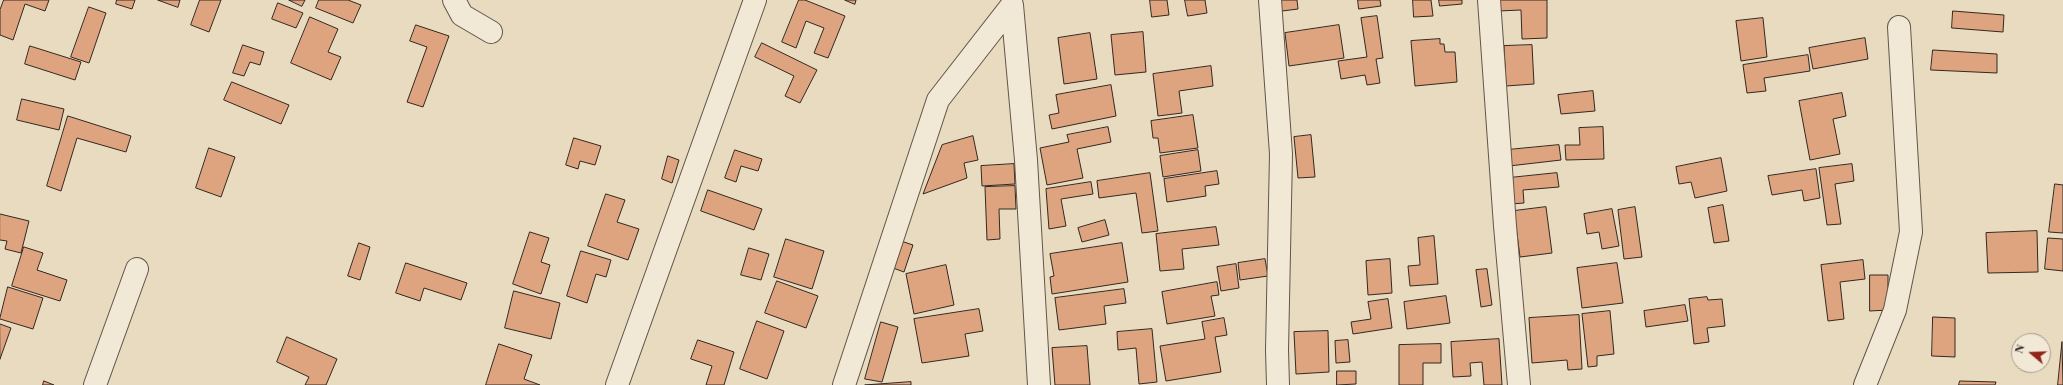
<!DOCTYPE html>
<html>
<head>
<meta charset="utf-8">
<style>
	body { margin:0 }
	#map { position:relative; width:2063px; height:385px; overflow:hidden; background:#e9dbc0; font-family:"Libre Bodoni",serif }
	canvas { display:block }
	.north { position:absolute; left:2011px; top:333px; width:40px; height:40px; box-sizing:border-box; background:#f1e8d6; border:1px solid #a59b8d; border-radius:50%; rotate:289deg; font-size:11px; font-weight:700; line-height:16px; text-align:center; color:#332820 }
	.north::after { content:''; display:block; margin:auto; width:14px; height:18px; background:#8f2418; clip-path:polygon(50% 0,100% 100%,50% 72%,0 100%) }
</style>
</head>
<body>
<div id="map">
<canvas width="2063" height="385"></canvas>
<div class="north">N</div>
</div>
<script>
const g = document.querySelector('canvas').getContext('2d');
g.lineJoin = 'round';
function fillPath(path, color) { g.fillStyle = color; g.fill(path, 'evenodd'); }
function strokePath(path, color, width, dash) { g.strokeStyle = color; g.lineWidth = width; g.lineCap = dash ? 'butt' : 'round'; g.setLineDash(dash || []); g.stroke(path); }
const building = new Path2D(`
	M4,0H49L45,11L25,4L13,40L0,35V10Z
	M117,0H135L132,9L116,4Z
	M158,0H180L178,7Z
	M200,0H221L209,32L191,25Z
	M289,0H305L302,6Z
	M319,0H348L361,5L353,23L316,8Z
	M799,0H805L845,16L828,58L814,53L824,28L806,21L796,48L782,42Z
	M845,0H856L855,4Z
	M1150,0H1167L1169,15L1152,17Z
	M1185,0H1205L1207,13L1188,16Z
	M1281,0H1297L1298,9L1282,11Z
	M1358,0H1380L1381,6L1359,9Z
	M1413,0H1431L1433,16L1414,17Z
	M1439,0H1462V4L1440,6Z
	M1498,0H1547V38L1522,39L1521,10L1498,11Z
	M278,3L303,13L296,28L272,19Z
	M89,7L106,13L89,63L71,57Z
	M1953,11L2004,15L2003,32L1952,28Z
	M1377,16L1383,58L1376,59L1380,83L1367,85L1365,75L1341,79L1338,61L1367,57L1361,18Z
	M310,17L338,29L328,52L341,57L331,80L291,63Z
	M1763,18L1767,57L1741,61L1736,21Z
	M416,25L449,36L423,107L407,102L427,47L410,41Z
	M1339,25L1344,58L1289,66L1285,33Z
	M1143,32L1146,72L1115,75L1111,35Z
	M1090,33L1097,79L1064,84L1058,38Z
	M1865,38L1868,59L1813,69L1809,48Z
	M1440,39V44H1444L1445,52H1455L1457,82L1415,86L1411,41Z
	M762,43L817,70L800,103L785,96L794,76L755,57Z
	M243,45L264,52L260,65L250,62L244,76L233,73Z
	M1532,45L1534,84L1506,86L1504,46Z
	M30,46L81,62L75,80L25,64Z
	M1933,50L1997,54V73L1931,70Z
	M1808,55L1810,71L1764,78L1766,91L1747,93L1743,65Z
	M1211,66L1213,86L1179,91L1182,113L1158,116L1153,74Z
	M232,82L289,105L281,124L224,100Z
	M1111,85L1116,116L1052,129L1049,115L1059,113L1056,95Z
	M1593,91L1595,111L1561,114L1558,95Z
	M1842,93L1846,116L1833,119L1840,154L1810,160L1799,101Z
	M22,99L64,109L59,130L17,120Z
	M1193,115L1198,148L1160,153L1158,138H1153L1151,121Z
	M68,116L131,136L126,152L77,138L61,191L47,186Z
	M1108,127L1111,142L1077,149L1083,178L1047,185L1040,148L1069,142L1067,135Z
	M1603,127L1604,159L1566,160L1565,145H1580L1579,128Z
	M1311,135L1315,177L1298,178L1294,137Z
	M973,136L978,160L964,163L967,178L923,194L942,145Z
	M574,138L601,146L595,165L580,161L578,169L566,165Z
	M1559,145L1561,160L1509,166L1507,150Z
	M209,148L235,157L221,197L196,188Z
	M735,150L762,159L758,171L741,166L736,182L725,178Z
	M1198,150L1201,171L1163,177L1160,156Z
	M668,156L679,160L672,183L662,179Z
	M1721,158L1727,191L1695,198L1691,182L1679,184L1676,167Z
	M1014,164L1015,184L982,186L981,166Z
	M1852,164L1854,181L1835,184L1841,224L1827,225L1819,168Z
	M1816,169L1820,198L1804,201L1802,190L1772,195L1768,176Z
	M1217,171L1219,184L1205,186L1206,196L1167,202L1164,179Z
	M1150,173L1158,231L1142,233L1136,193L1099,198L1097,181Z
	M1557,173L1559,187L1523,190L1524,203L1511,204L1509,178Z
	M1091,182L1093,194L1061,199L1066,226L1049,229L1046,189Z
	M2055,184L2063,185V233L2049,232Z
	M1015,186L1016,209H999L1000,239L987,240L985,187Z
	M708,190L762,209L754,230L701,211Z
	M606,194L625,200L617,222L639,229L628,260L588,246Z
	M1723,205L1729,241L1714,243L1708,208Z
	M1546,207L1552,253L1520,257L1514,211Z
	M1635,207L1642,257L1624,259L1618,210Z
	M1612,209L1619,246L1602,249L1599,232L1587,234L1584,214Z
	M0,214L29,221L21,253L5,249L7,241L0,240Z
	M1105,220L1109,235L1082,242L1078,228Z
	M1216,227L1219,245L1182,249L1184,269L1160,271L1156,234Z
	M2037,231L2038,272L1988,273L1986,233Z
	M530,232L549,238L541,262L550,265L541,294L513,284Z
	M1434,236L1438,284L1410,286L1408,266L1420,265L1418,238Z
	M2048,238L2063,239V271L2045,269Z
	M786,239L824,251L812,289L774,277Z
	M901,241L913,245L904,272L893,268Z
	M359,243L370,247L360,280L348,276Z
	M1122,243L1128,282L1052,294L1050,277L1054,276L1050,254Z
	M24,247L43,253L37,270L67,280L60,301L12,286Z
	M749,248L769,254L761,280L741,275Z
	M581,251L611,260L606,277L596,274L587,303L567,296Z
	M1265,259L1268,276L1240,280L1238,263Z
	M1390,259L1392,293L1368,295L1366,261Z
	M1863,260L1865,279L1840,282L1844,319L1828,321L1821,265Z
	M406,263L467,283L461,300L424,288L420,301L396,293Z
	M1617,263L1623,303L1582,308L1577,268Z
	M1236,264L1239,288L1221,291L1217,267Z
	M946,265L954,305L914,314L906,274Z
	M1487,269L1492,305L1481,307L1476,270Z
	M1870,275H1888V310L1870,311Z
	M777,281L818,296L806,328L765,313Z
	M1217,282L1219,295L1211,296L1215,316L1167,324L1162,292Z
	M8,287L43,298L33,329L0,319Z
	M1124,289L1126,303L1104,306L1106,324L1059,330L1055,298Z
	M514,291L560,303L551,339L505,328Z
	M1446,296L1450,323L1407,329L1404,302Z
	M1707,297L1708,300L1722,299L1725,326L1707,328L1709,342L1694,344L1689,299Z
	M1388,299L1392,328L1353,334L1351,322L1371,319L1368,302Z
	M1685,305L1688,321L1646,327L1644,311Z
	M979,309L983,331L965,334L969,356L922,363L914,319Z
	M1610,311L1614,354L1597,356V366L1588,367L1582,314Z
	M1579,315L1582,369L1568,370L1567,360L1532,363L1529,318Z
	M1933,317L1955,318V357L1932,356Z
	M1224,318L1227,335L1215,337L1221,372L1166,381L1160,346L1205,339L1202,322Z
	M757,321L784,331L767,379L740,369Z
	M881,322L898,327L882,382L865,379Z
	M0,324L11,328L0,359Z
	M1152,329L1157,382L1139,384L1136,348L1118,350L1117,332Z
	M1328,331L1329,372L1296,374L1294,332Z
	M287,337L337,359L326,385H305L309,377L277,362Z
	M1499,339L1502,385H1484L1482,362L1470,363L1471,376L1453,377L1451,342Z
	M698,340L734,352L724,385H706L712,366L691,359Z
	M1348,340L1350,362L1336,363L1335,341Z
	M2062,342L2063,385H2058Z
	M499,344L532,355L524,379L540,385H486Z
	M1441,344V363H1423V385H1399V345Z
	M1087,346L1090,385H1055L1052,348Z
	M1337,371H1356V384L1337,385Z
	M44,381L54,385H43Z
	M1960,381L1996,382L1995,385H1959Z
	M911,382V385H865Z`);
fillPath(building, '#dea37f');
strokePath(building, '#332820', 1);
const minor = new Path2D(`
	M454,0L462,15L491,32
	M1270,0L1281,154L1277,350L1278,385
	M1489,0L1505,226L1519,385
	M1012,5L1026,160L1039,385
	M95,385L137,269
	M617,385L755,0
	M844,385L938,100L1012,5
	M1865,385L1895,310L1911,232L1899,27`);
strokePath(minor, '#605548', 24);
strokePath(minor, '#f1e8d6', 22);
</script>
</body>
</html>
